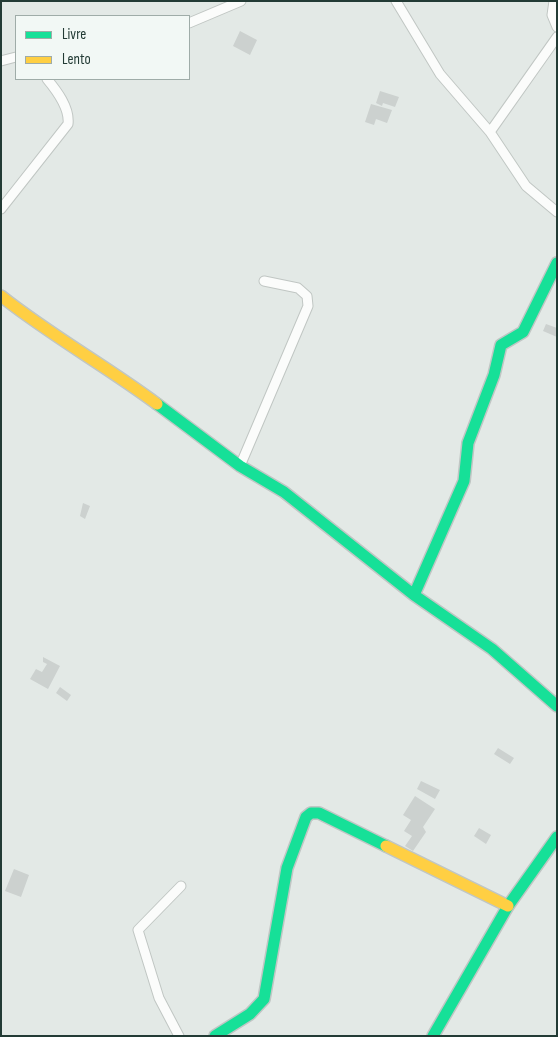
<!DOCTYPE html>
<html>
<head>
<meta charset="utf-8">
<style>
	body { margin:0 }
	#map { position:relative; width:558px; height:1037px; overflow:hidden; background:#e3e9e6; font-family:"Sofia Sans Condensed",sans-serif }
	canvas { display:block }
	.frame { position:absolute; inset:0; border:2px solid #233b35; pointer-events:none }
	.legend { position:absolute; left:15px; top:15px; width:175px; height:65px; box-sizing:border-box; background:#f2f8f5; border:1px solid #9faca8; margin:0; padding:6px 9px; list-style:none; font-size:15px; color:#233b35 }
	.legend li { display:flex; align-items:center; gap:10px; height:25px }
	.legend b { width:25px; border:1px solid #9faca8 }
</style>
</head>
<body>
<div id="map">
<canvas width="558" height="1037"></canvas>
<div class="frame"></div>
<ul class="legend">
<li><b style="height:6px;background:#16e098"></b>Livre</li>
<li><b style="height:6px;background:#ffcf43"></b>Lento</li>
</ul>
</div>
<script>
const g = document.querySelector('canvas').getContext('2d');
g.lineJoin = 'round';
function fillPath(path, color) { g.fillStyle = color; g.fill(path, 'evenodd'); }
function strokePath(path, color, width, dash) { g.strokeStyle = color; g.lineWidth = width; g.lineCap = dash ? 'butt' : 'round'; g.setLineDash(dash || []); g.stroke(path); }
fillPath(new Path2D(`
	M240,31L257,40L250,55L233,46Z
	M380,91L399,97L395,107L383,103L382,106L376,103Z
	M371,104L392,110L387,123L376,119L374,125L365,122Z
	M546,324L557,328V337L543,331Z
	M83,503L90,506L85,519L80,516Z
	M43,657L60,666L48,689L30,679L36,669L42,672L47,664L43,662Z
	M60,687L71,695L67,701L56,693Z
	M498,748L514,758L510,764L494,754Z
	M421,781L440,790L435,799L417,789Z
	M415,796L435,809L423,827L426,832L413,851L405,846L412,836L404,831L411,820L403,815Z
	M479,828L491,835L486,844L474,836Z
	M14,869L29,875L21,897L5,891Z`), '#ccd1cf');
const street = new Path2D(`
	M396,1L440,74L490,132L526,186L557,212
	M554,1L552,15L557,27
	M189,23L241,1
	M1,61L16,57
	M490,132L557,37
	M1,209L68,124C70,108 57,91 47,79
	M240,466L308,306L307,296L298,288L264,281
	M179,1036L159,998L138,930L181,886`);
const fast = new Path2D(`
	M157,404L240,466L284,492L414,595L492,649L557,706
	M414,595L464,481L468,443L494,375L501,345L523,332L557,263
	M215,1036L250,1014L264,999L287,868L306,817L311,813H319L386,846
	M433,1036L508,906L557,837`);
const slow = new Path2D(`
	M1,296C50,335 106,366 157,404
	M386,846L508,906`);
strokePath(street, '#c0c6c3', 11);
strokePath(fast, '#c0c6c4', 14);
strokePath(slow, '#c0c6c4', 14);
strokePath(street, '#fbfcfb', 9);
strokePath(fast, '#16e098', 11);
strokePath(slow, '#ffcf43', 11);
</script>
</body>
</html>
